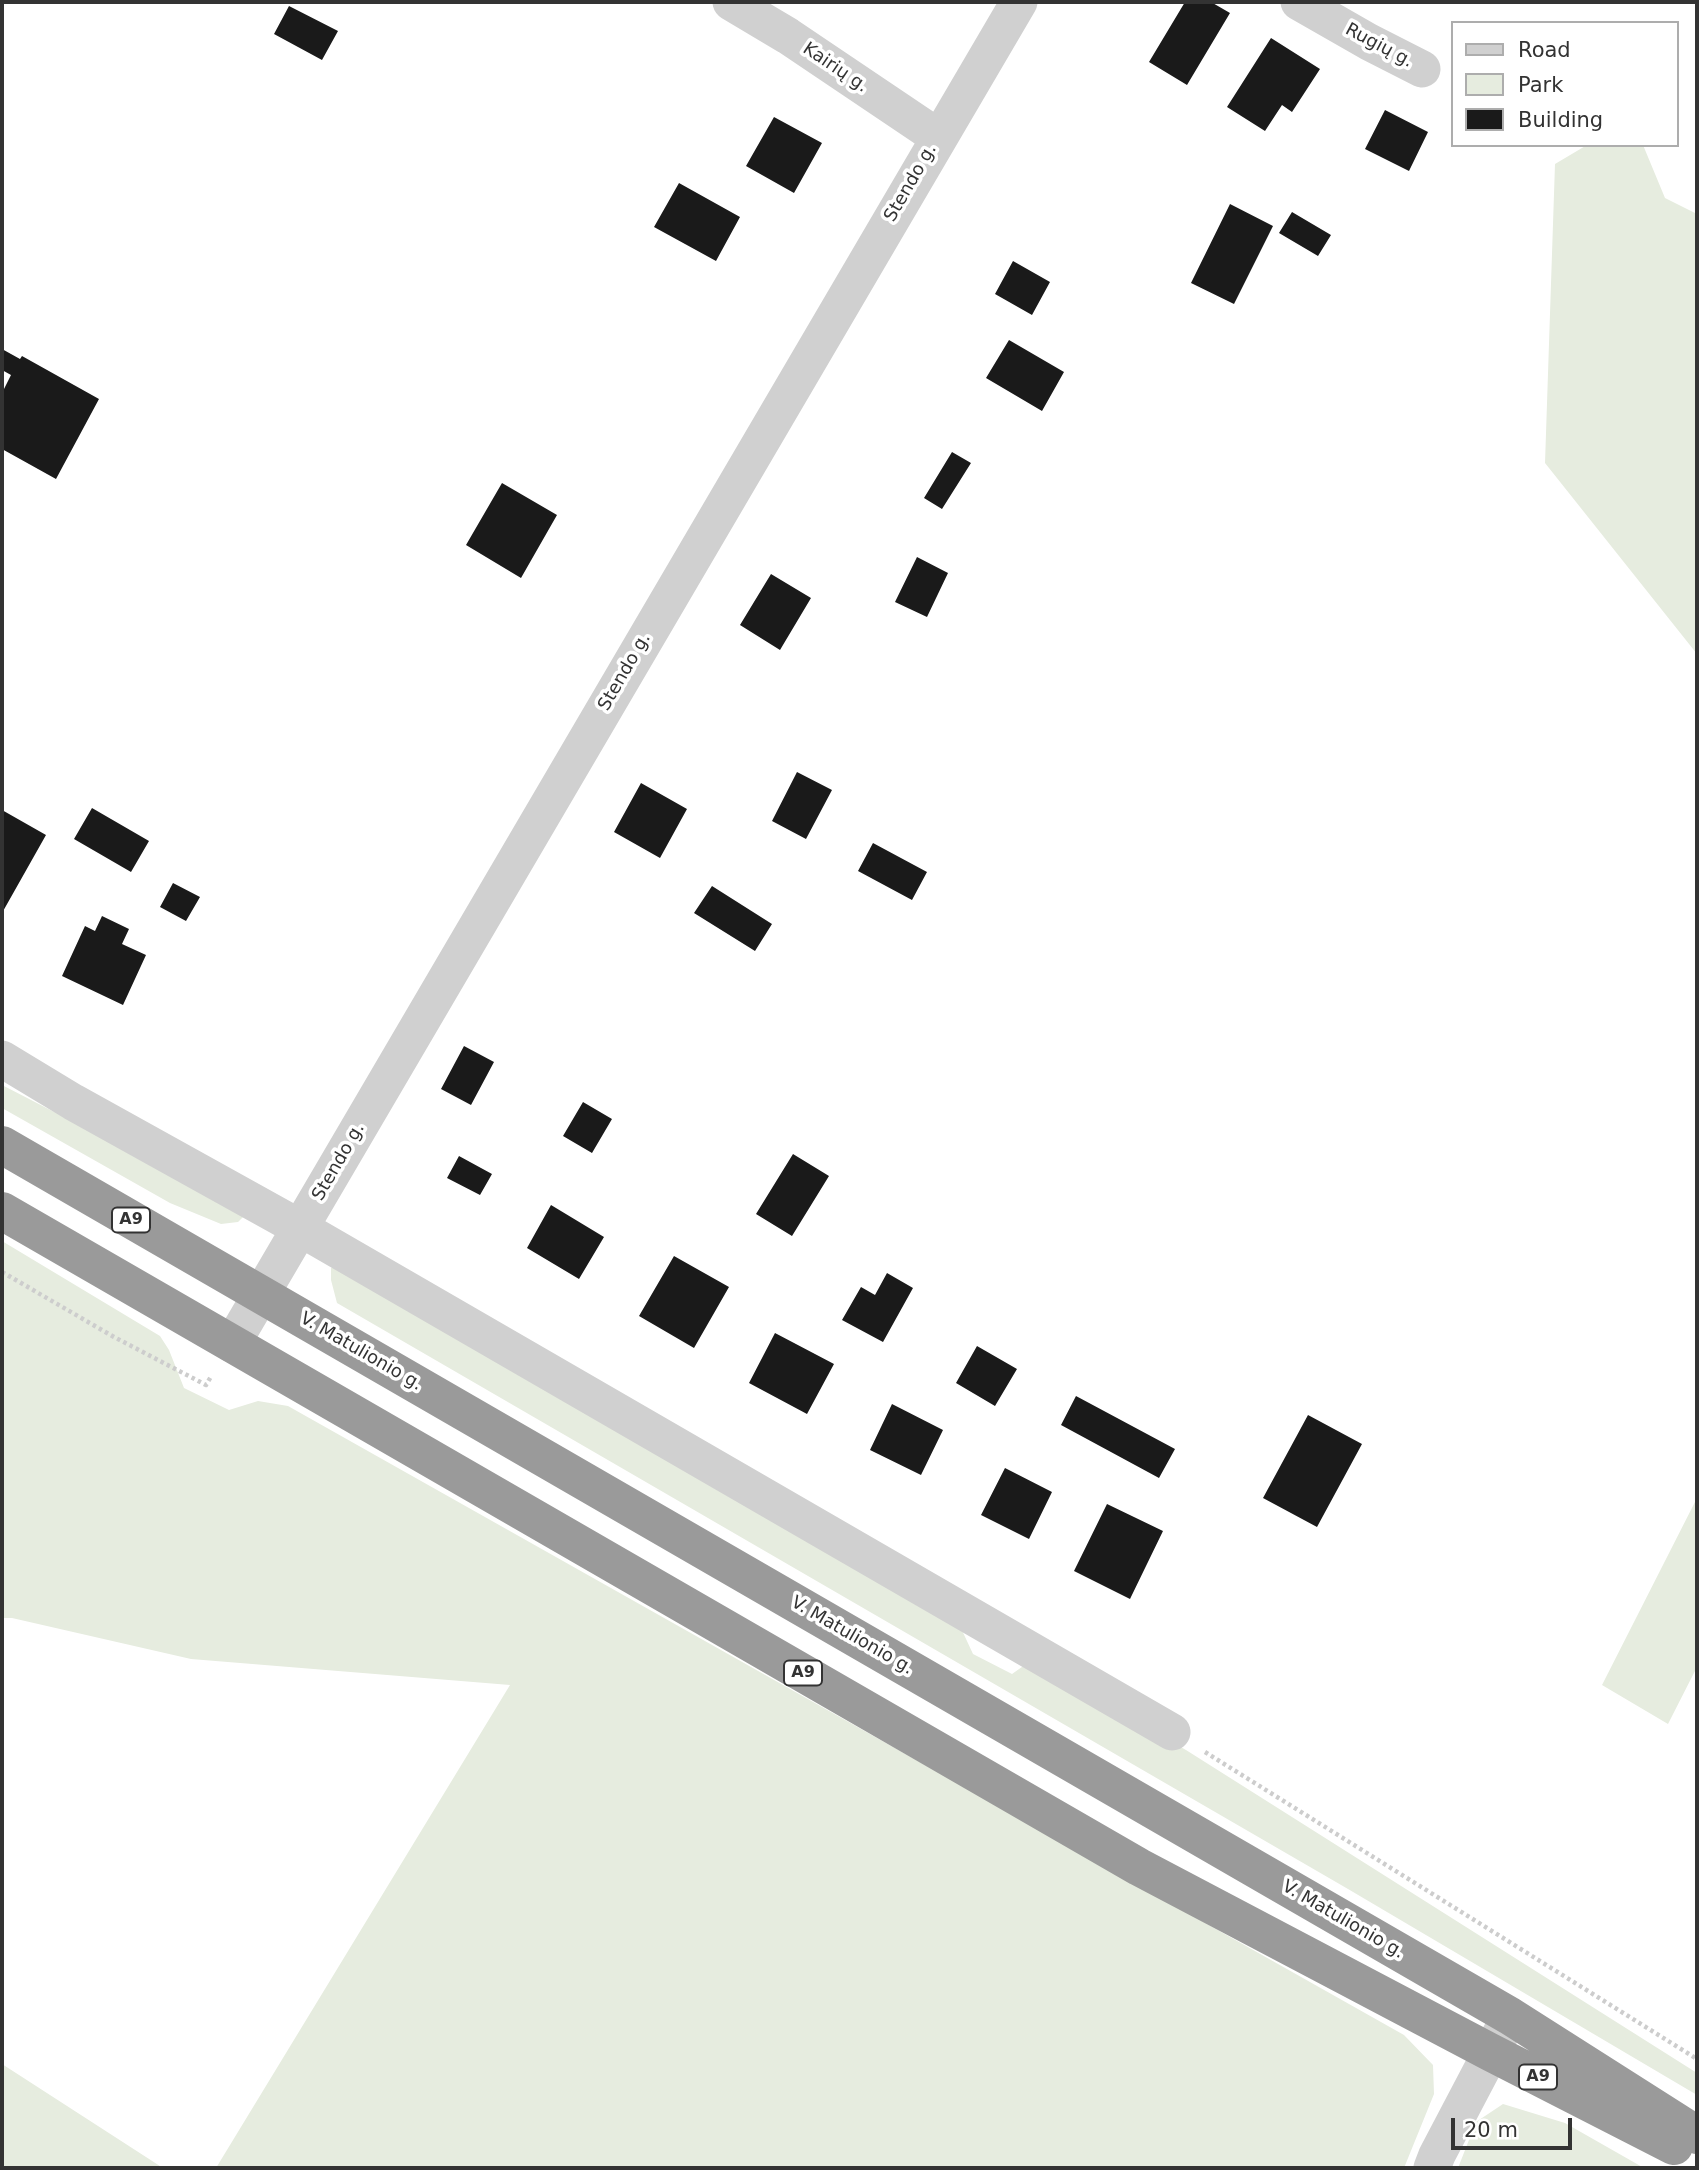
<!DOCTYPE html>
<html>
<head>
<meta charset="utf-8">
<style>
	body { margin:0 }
	#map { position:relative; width:1699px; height:2170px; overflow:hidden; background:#fff; font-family:"DejaVu Sans",sans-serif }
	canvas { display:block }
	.frame { position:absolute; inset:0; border:4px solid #333; pointer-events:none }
	.legend { position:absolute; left:1451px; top:21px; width:228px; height:126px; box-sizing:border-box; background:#fff; border:2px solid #adadad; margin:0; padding:9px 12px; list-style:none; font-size:21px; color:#333 }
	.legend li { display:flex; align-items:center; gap:14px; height:35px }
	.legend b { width:35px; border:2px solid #adadad }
	.scale { position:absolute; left:1451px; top:2118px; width:121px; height:32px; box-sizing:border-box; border:4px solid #333; border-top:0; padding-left:9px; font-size:21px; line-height:24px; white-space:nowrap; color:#333; -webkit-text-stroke:5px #fff; paint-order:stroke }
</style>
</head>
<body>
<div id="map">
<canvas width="1699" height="2170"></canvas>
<div class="frame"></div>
<ul class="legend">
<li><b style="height:9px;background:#d0d0d0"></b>Road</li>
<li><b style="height:19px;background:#e6ecdf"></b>Park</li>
<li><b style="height:19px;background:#1a1a1a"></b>Building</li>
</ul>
<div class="scale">20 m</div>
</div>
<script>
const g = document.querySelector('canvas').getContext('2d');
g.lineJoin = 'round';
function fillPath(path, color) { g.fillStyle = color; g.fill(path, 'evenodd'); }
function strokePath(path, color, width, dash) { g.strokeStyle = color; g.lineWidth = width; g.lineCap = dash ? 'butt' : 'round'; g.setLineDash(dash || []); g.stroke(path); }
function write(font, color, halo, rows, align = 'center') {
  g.font = font + ' "DejaVu Sans",sans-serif'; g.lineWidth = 7; g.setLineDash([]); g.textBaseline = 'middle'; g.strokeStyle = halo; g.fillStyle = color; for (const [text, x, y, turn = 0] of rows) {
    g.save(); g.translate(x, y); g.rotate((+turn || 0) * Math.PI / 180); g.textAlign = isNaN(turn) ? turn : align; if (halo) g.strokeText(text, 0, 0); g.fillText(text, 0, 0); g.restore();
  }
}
fillPath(new Path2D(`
	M1587,145H1643L1665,198L1697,214V654L1545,463L1555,164Z
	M2,1085L248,1212L238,1222L221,1224L170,1203L2,1108Z
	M2,1241L160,1336L169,1350L184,1388L229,1410L258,1401L288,1406L1404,2035L1433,2065L1434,2094L1404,2168H216L510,1685L191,1659L12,1618H2Z
	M341,1264L960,1626L973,1654L1012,1674L1029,1662L1186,1750L1697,2073V2095L1348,1889L337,1303L331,1280V1268Z
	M1697,1498V1667L1668,1724L1602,1685Z
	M2,2064L163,2168H2Z
	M1503,2104L1565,2123L1644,2168H1458L1476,2122Z`), '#e6ecdf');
fillPath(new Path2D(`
	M1185,2H1211L1230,13L1187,85L1149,62Z
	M289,6L338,31L322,60L274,34Z
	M1271,38L1320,69L1292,112L1282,105L1265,131L1227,107Z
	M1385,110L1428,132L1409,171L1365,149Z
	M774,117L822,143L794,193L746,166Z
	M679,183L740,217L716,261L654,227Z
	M1230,204L1273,226L1234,304L1191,283Z
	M1292,212L1331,235L1318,256L1279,233Z
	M1013,261L1050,282L1032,315L995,294Z
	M1009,340L1064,372L1042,411L986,378Z
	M2,349L20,359L22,356L99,399L56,479L2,449V393L11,375L2,370Z
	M952,452L971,463L942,509L924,498Z
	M502,483L557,515L521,578L466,545Z
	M917,557L948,573L927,617L895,602Z
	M771,574L811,598L780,650L740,625Z
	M797,772L832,790L806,839L772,821Z
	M641,783L687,809L660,858L614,832Z
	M92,808L149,841L131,872L74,839Z
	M2,810L46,835L2,913Z
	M873,843L927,872L912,900L858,871Z
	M173,883L200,897L186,921L160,907Z
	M712,886L772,924L755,951L694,913Z
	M102,916L129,929L122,944L146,955L123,1005L62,976L85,926L95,931Z
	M464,1046L494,1062L471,1105L441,1089Z
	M583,1102L612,1119L592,1153L563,1136Z
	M793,1154L829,1176L792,1236L756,1214Z
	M459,1156L492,1174L480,1195L447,1178Z
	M551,1205L604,1237L579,1279L527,1248Z
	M674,1256L729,1287L694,1348L639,1316Z
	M887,1273L913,1288L883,1342L842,1320L861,1287L875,1295Z
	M775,1333L834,1364L807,1414L749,1383Z
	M977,1346L1017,1369L995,1406L956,1383Z
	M1076,1396L1175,1449L1159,1478L1061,1425Z
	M892,1404L943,1430L921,1475L870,1450Z
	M1308,1415L1362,1444L1317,1527L1263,1498Z
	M1005,1468L1052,1492L1029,1539L981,1515Z
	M1107,1504L1163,1531L1130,1599L1074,1571Z`), '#1a1a1a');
strokePath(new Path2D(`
	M2,1272L114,1337L206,1385L212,1375
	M1205,1752L1697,2059`), '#cdcdcd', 4.5, [3.5, 3.5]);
strokePath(new Path2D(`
	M731,2L788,36L938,137
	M1299,2L1369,42L1422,69
	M2,1059L73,1102L300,1228L1172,1732
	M232,1344L1019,2
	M1432,2168L1437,2155L1510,2016`), '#d0d0d0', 37);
strokePath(new Path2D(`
	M2,1145L1510,2016L1697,2135
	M2,1211L1139,1867L1490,2052L1674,2146`), '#9a9a9a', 38);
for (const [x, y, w] of [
	[131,1220,38],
	[803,1673,38],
	[1538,2077,38]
]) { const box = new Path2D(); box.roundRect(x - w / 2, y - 12.5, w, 25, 5); g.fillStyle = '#fff'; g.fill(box); strokePath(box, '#333', 2); }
write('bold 16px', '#333', null, [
	["A9",131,1220],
	["A9",803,1673],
	["A9",1538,2077]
]);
write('18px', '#333', '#fff', [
	["Rugių g.",1379,46,28],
	["Kairių g.",835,68,34],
	["Stendo g.",911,183,-60],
	["Stendo g.",625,672,-60],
	["Stendo g.",339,1162,-60],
	["V. Matulionio g.",361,1352,30],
	["V. Matulionio g.",852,1636,30],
	["V. Matulionio g.",1343,1920,30]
]);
</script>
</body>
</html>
